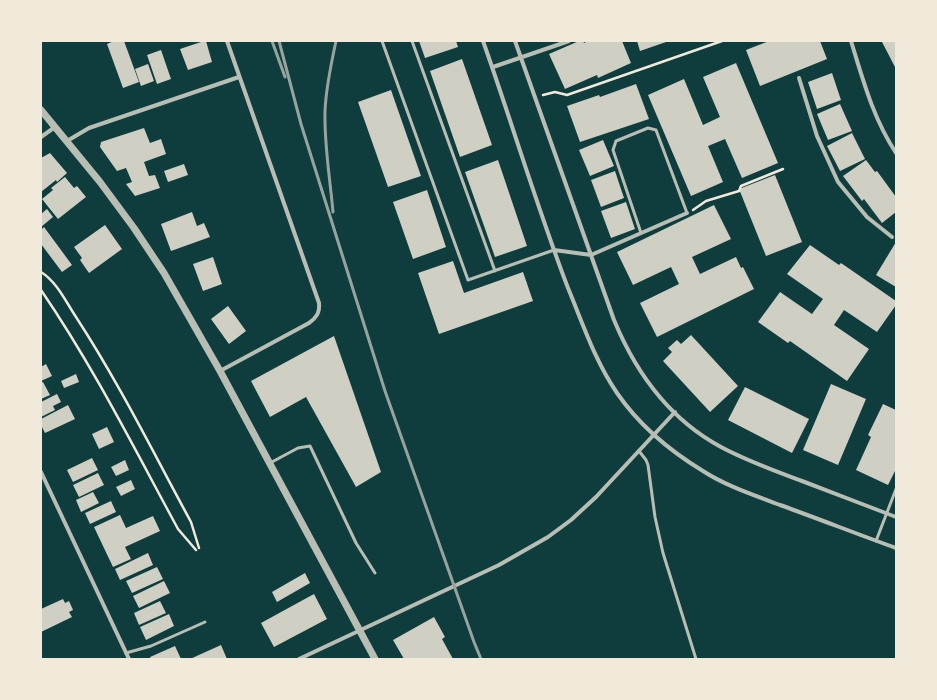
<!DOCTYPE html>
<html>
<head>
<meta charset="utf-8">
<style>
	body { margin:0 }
	#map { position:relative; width:937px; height:700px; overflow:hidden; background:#0f3d3e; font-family:"Alegreya Sans",sans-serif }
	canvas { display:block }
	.frame { position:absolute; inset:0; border:42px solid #f1e9da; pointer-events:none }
</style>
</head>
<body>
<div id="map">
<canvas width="937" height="700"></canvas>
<div class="frame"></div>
</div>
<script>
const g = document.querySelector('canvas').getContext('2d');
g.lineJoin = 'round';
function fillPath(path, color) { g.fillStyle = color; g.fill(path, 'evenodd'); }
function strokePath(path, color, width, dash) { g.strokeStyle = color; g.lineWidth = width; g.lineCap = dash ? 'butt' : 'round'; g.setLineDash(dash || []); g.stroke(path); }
fillPath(new Path2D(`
	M114,41H124L139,82L123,88L107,44Z
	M204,41H206L212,62L188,70L180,49Z
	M419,41H456L458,47L425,58Z
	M579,41H583L584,43L588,41H622L631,63L598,78L597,75L565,89L549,54Z
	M637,41H669L640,51Z
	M769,41H820L827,59L760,86L746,50Z
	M883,41H896V66L895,67L882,42Z
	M161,50L171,79L157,84L147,55Z
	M462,59L492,145L460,157L430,71Z
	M736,63L778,163L742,178L725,139L708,146L723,182L691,196L648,95L684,79L703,125L720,117L703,77Z
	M148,64L154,81L141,86L135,69Z
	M832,73L841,100L817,109L808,82Z
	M636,84L649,119L580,142L567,106L599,95L600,97Z
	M391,90L421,176L388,187L358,102Z
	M840,104L852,131L828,140L817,114Z
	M144,128L150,143L161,139L166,154L144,162L149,176L155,175L160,188L135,196L126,184L132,182L126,168L117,171L100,147L101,142Z
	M852,133L865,159L840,171L827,146Z
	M603,140L614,166L590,176L579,150Z
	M50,153L67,173L57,182L56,180L41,192V158Z
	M498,160L527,246L495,257L465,172Z
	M866,160L875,172L877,171L896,197V212L882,223L864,199L862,201L843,176Z
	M184,164L188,175L168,182L164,171Z
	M615,171L624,198L601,207L591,180Z
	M775,175L802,242L766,256L739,189Z
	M65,177L74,188L77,186L86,197L58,219L42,199L53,190L51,188Z
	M427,190L446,247L413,259L393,202Z
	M626,202L635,229L611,238L601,211Z
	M714,205L731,239L692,257L700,274L736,257L741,268L743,267L754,289L657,337L640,303L679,284L671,267L633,285L617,252Z
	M47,209L53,217L41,227V214Z
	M192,212L197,226L204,223L210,237L171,251L161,224Z
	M105,225L122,249L89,273L80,260L82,258L74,247Z
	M44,227L72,265L62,272L41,244V230Z
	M896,242V287L876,275Z
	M810,245L839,265L841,263L896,301V305L877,332L844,310L834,325L869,349L847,381L790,341L788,343L758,322L780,292L812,314L823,299L787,274Z
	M213,257L222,284L203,291L193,264Z
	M453,261L464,293L523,272L533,301L439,334L418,273Z
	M228,306L246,331L229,344L211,319Z
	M691,335L738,386L710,412L663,361L672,352L668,348L677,340L681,344Z
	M334,336L381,472L356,487L306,397L270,417L251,381Z
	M46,364L52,376L41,381V367Z
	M76,374L79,382L64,388L61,381Z
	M43,382L50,395L41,399V383Z
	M831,384L866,399L838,465L803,450Z
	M745,387L809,419L792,453L728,420Z
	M57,394L61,402L53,406L55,410L41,417V402Z
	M883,404L896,410V469L888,485L856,470L871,437L868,435Z
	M68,405L75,419L45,433L41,425V419Z
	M107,427L114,442L99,449L92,434Z
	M92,458L98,470L73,482L67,470Z
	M125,460L129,470L116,476L111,467Z
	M98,473L104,485L79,497L73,485Z
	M131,480L135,489L121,496L116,487Z
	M93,492L99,503L81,512L76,500Z
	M111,501L116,512L90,524L85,513Z
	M120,515L126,528L153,516L160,531L125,547L131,559L113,567L94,527Z
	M148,553L153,565L120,580L115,569Z
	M157,567L163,579L132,593L126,581Z
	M305,573L310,583L277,602L272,592Z
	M164,581L170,593L139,608L133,596Z
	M314,594L327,619L274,647L261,623Z
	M63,599L65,603L69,601L73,610L69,612L72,617L41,632V609Z
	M160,601L166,613L139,625L134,613Z
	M169,614L174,626L146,640L140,627Z
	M434,617L445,637L442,639L453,659H404L393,640Z
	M221,645L227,659H190Z
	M175,646L181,659H151L150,657Z`), '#cfcfc3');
strokePath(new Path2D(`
	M543,95L555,92L567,95L722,41
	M693,210L706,201L739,191L741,186L783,169
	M41,272C57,282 66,302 76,317C119,383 154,454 191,522L199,548
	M41,290C93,366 134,448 178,529L196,550`), '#f1e9da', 2.5);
strokePath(new Path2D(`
	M382,41L468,280L554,250
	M412,41L495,271
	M641,233L613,150L616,141L648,128L656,130L687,213
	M639,451L646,460L648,465L655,517L663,553L696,659
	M270,463L298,448L310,446L356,543L375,573
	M876,541L896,489
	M126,653L151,646L205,622`), '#b8beb3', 3);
strokePath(new Path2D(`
	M483,41C512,123 537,207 568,288C583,324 595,361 617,393C639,425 670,451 703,471C726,486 754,495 780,505C819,519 857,534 896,548
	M515,41L614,320C636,373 669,419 721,447C747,461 775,471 802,481C833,493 865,505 896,517
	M851,41C863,80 873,118 896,153
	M493,67L569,41
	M799,78L817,136L838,182L867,217L892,237
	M41,137L55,127
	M67,141L89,128L239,77
	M554,250L591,255L687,213
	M220,371L309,323C316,318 320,313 319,303L227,41
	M41,472L129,659
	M299,659L499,565L548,537L571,520L596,497L675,412`), '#b8beb3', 4);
strokePath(new Path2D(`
	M41,110L100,182L134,228L164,273L220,371L375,659`), '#b8beb3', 7);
strokePath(new Path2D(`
	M272,41L285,77
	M279,41L301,124L385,391L474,642L481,659
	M333,212C330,178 324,144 325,111C326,87 331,64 336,41`), '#97a49c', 3);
</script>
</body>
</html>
